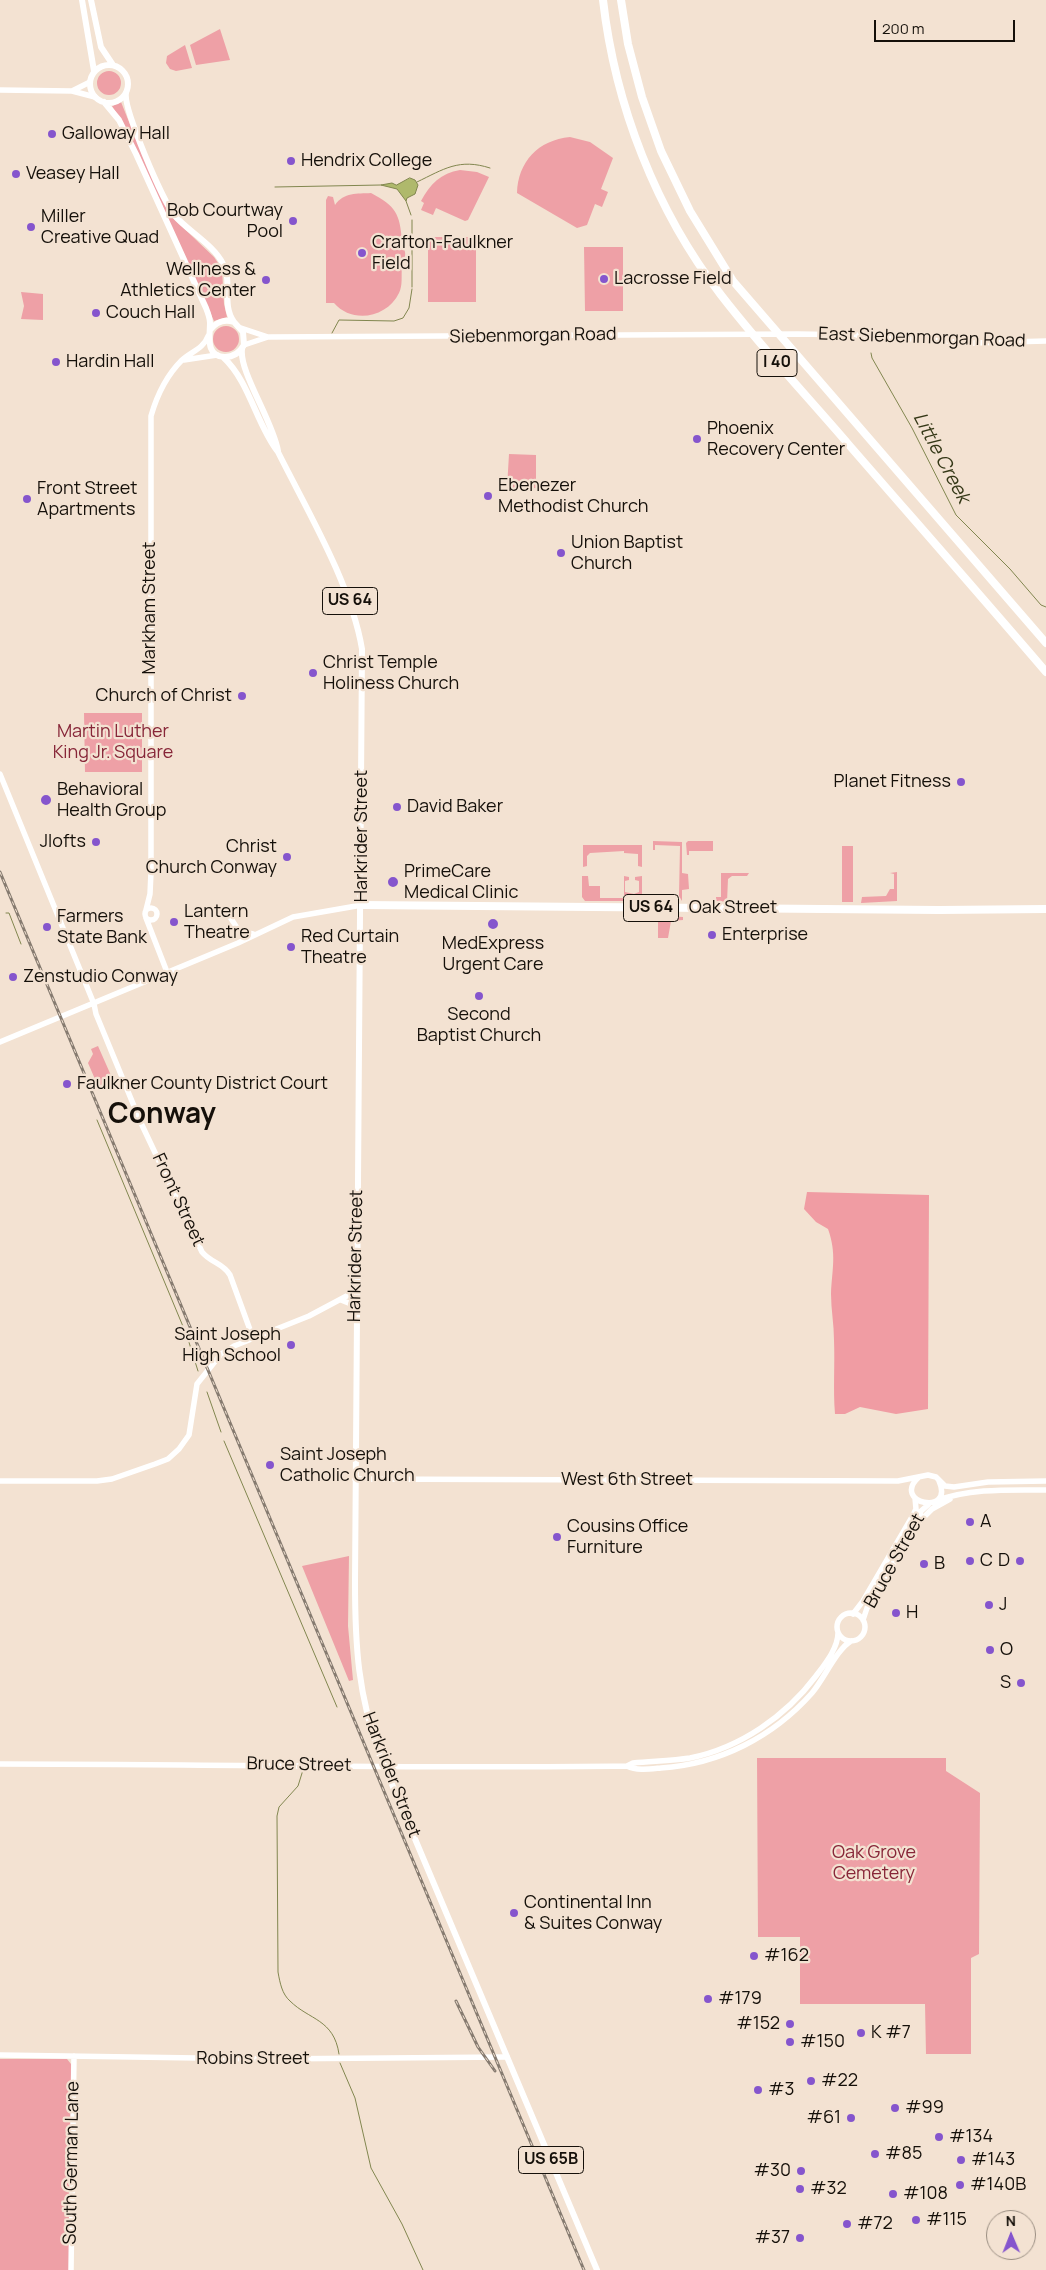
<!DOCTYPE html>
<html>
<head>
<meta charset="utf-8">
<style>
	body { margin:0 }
	#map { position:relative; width:1046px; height:2270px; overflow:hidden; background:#f3e2d2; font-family:Manrope,sans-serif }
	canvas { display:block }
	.north { position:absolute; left:986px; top:2210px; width:50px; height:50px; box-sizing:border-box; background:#f3e2d2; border:1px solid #9a8e82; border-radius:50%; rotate:359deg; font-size:14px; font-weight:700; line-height:20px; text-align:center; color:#15100a }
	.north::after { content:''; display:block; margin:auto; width:18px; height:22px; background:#8555cd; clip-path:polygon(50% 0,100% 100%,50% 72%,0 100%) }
	.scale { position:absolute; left:874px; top:20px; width:141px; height:22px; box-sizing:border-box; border:2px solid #15100a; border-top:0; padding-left:6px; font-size:15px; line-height:18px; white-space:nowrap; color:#15100a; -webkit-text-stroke:4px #f3e2d2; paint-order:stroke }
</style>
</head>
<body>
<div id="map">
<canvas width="1046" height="2270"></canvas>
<div class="north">N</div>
<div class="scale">200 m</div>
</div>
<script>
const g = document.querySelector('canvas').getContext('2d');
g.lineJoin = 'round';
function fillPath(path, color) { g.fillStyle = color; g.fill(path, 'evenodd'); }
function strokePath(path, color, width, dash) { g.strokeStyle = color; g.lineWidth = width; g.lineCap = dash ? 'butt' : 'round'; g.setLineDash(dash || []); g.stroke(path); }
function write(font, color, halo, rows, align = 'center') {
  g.font = font + ' Manrope,sans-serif'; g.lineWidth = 4.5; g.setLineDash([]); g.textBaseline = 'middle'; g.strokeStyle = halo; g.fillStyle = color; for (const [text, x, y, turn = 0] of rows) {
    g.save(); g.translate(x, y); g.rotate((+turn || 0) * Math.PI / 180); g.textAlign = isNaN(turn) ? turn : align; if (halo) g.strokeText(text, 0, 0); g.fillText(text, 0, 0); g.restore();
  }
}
fillPath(new Path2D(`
	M220,29L230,60L196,65L190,45Z
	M185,45L192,68L176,71L170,69L166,63L167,56Z
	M97 83a12 12 0 1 1 24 0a12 12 0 1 1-24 0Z
	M121,102L135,137L171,216L214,257L222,269L224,304L227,317L214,321L129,134L112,106Z
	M570,137L590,142L613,158L601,189L608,192L602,207L595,204L587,225L577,228L517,193C518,162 538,140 570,137Z
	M460,170L477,172L489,177L468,220L465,221L436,208L433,215L421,210L424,203L421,201C430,184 441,173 460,170Z
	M371,193C396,206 400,214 402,241C402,246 404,248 405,252C406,257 403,262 402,267C401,276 403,285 399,293C387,318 352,324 334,303H326V200L328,196L333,197L335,205C344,192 357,194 371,193Z
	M428,237H476V302H428Z
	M584,247H623V311H585Z
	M21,292L43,294V320L21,319L24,306Z
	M213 339a13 13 0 1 1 26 0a13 13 0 1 1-26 0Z
	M509,454L536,455V488H507Z
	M84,713H142V772H85Z
	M653,841L682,842V873L688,874L689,889L682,890V901L679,896L680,846L655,845V850H653Z
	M688,841H713V851H689V855H687L686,843Z
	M583,845H642V867L638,866V854L624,853V851L590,853L587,856V866L583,867Z
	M842,846H853V902H842Z
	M897,872V901L861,903L862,897L886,896L890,889H894V874L890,873Z
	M721,873H749L747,876H732L728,879L727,902L716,901V897H721Z
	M582,876H588L589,886H600V898H624V876L629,877V880L625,881V892L634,894L639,892V881L635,880V877L642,876V896L636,901H585L582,897Z
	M666,916L683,917V920L671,921L668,938H658V921Z
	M98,1046L113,1080L98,1086L88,1063L93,1054L91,1049Z
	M349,1556L348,1626L353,1680L349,1681L302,1566Z
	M757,1758H946V1771L980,1793L979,1954L971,1958V2054H926L925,2004H800V1937H758Z
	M0,2059H67L71,2064L69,2270H0Z`), '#eea0a6');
fillPath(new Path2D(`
	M807,1192L929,1195L928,1409L896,1414L860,1407L845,1414H835C833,1389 835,1365 834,1340C834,1325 831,1309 831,1294C832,1269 837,1254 828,1229L816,1222L804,1209Z`), '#f09ca3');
const water = new Path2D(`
	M410,178L415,180L418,185L415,194L407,198L406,201L397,189L381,185L392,183L396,185Z`);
fillPath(water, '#afb96c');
strokePath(water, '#81864f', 1);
strokePath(new Path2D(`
	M417,182C444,169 459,158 490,168
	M275,187L381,185
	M406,201L411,215
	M412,220V287
	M332,333L339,320L394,321L403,318L409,308L412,289
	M871,353L872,358L912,428L956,515L1010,569L1041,605L1046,607
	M6,913H9L21,944
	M97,1120L187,1336L198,1371
	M207,1392L221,1432
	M224,1441L337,1707
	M303,1770L298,1786L279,1807L277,1816L278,1972C280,1983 282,1994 290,2001C309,2020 334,2019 339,2054
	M340,2063L355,2098L371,2168L402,2224L423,2270`), '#81864f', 1);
strokePath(new Path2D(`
	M0,90L72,91L95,97
	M72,91L90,82
	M241,328L268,337
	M244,345L268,337L798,334L856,335L973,343L1046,341
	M184,360L217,355
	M0,774L94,1004L96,1014L141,1123L202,1252C211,1263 223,1263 230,1275L253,1338
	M145 914a6 6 0 1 1 12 0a6 6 0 1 1-12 0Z
	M146,910L150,894L151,872V416C157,395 166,376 182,360C191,352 204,348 208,336
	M230,917L239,931L253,934
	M146,918L167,972
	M0,1042L238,943L293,917L362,905
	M341,1300L351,1304L356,1312
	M919,1477C890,1503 955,1517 939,1481
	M355,1479L898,1481L928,1475L936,1477L945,1486L954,1487L988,1482L1046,1481
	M0,1481H97L112,1479L155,1464L168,1459L179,1449L189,1435L197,1384L221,1354L234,1346L309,1316L356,1291
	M936,1501C970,1488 1010,1490 1046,1490
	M917,1524L932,1509L950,1499
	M837 1627a14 14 0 1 1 28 0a14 14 0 1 1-28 0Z
	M853,1614L863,1601L912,1517L916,1509L915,1498
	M863,1620L867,1608L916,1525L921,1511L929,1504
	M0,1764C209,1764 418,1769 627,1766C637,1771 650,1769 661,1768C720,1764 773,1737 812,1693C824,1679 837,1649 851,1641
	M627,1766L633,1763C652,1761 671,1761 690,1758C740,1748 786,1716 816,1676C825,1664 838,1648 838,1633
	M0,2055L263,2059L507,2057
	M71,2270L74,2056`), '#fff', 5.5);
strokePath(new Path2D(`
	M82,0L94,71
	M91,0L101,47L113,65
	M90 84a19 19 0 1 1 38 0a19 19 0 1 1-38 0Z
	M126,93C123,108 163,202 175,216C188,231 214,245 223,264C233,282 221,304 234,322
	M104,102L119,120L136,154L206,308C208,313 210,318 210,323C210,336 205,357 225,357C234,357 240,352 244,345L243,332L234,322C225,319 216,322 210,330
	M242,349C239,372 273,421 278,451
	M223,357C250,382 256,424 278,452C308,512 351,584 362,649L355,1581C355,1647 358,1694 380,1756L597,2270`), '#fff', 6);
strokePath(new Path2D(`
	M603,0C615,105 656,211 721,295C761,347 806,395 849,445C915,521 981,596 1046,672
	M621,0L628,44L642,97L661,151L690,211L733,281L1046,643
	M362,905L939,910L1046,909`), '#fff', 8);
const rail = new Path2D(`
	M0,872L584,2270
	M456,2001L478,2047L495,2071`);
strokePath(rail, '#867b70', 3);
strokePath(rail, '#f3e2d2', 1, [4]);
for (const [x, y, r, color] of [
	[52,134,5,"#8555cd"],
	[291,161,5,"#8555cd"],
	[16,174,5,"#8555cd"],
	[293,221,5,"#8555cd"],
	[31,227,5,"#8555cd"],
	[362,253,5,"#8555cd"],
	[604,279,5,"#8555cd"],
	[266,280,5,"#8555cd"],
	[96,313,5,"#8555cd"],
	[56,362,5,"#8555cd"],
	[697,439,5,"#8555cd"],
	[488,496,5,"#8555cd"],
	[27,499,5,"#8555cd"],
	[561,553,5,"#8555cd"],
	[313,673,5,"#8555cd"],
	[242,696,5,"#8555cd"],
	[961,782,5,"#8555cd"],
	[46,800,6,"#8555cd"],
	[397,807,5,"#8555cd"],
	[96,842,5,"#8555cd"],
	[287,857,5,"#8555cd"],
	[393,882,6,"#8555cd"],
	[174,922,5,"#8555cd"],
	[493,924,6,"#8555cd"],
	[47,927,5,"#8555cd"],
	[712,935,5,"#8555cd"],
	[291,947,5,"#8555cd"],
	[13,977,5,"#8555cd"],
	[479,996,5,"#8555cd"],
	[67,1084,5,"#8555cd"],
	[291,1345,5,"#8555cd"],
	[270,1465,5,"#8555cd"],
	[970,1522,5,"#8555cd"],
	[557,1537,5,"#8555cd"],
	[970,1561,5,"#8555cd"],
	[1020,1561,5,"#8555cd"],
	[924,1564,5,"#8555cd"],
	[989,1605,5,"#8555cd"],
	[896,1613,5,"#8555cd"],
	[990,1650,5,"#8555cd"],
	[1021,1683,5,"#8555cd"],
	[514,1913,5,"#8555cd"],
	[754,1956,5,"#8555cd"],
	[708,1999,5,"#8555cd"],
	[790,2024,5,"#8555cd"],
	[861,2033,5,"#8555cd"],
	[790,2042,5,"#8555cd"],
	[811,2081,5,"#8555cd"],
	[758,2090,5,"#8555cd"],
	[895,2108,5,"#8555cd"],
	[851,2118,5,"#8555cd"],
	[939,2137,5,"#8555cd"],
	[875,2154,5,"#8555cd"],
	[961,2160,5,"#8555cd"],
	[801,2171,5,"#8555cd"],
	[960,2185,5,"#8555cd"],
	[800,2189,5,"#8555cd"],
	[893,2194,5,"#8555cd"],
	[916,2220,5,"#8555cd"],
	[847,2224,5,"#8555cd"],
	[800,2238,5,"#8555cd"]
]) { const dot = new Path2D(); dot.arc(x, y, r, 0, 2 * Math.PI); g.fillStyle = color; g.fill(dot); strokePath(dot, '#f3e2d2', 2); }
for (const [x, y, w] of [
	[777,363,40],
	[350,601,55],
	[651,908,55],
	[551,2160,65]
]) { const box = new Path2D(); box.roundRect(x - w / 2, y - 13.5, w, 27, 4); g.fillStyle = '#f3e2d2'; g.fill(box); strokePath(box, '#15100a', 1); }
write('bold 16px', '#15100a', null, [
	["I 40",777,363],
	["US 64",350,601],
	["US 64",651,908],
	["US 65B",551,2160]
]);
write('18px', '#15100a', '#f3e2d2', [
	["Galloway Hall",62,134],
	["Hendrix College",301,161],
	["Veasey Hall",26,174],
	["Bob Courtway",283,211,"right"],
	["Pool",283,232,"right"],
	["Miller",41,217],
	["Creative Quad",41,238],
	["Crafton-Faulkner",372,243],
	["Field",372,264],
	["Wellness &",256,270,"right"],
	["Athletics Center",256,291,"right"],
	["Lacrosse Field",614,279],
	["Couch Hall",106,313],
	["Hardin Hall",66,362],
	["Phoenix",707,429],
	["Recovery Center",707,450],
	["Ebenezer",498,486],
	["Methodist Church",498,507],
	["Front Street",37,489],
	["Apartments",37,510],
	["Union Baptist",571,543],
	["Church",571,564],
	["Christ Temple",323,663],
	["Holiness Church",323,684],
	["Church of Christ",232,696,"right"],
	["Planet Fitness",951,782,"right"],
	["Behavioral",57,790],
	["Health Group",57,811],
	["David Baker",407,807],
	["Jlofts",86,842,"right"],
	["Christ",277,847,"right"],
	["Church Conway",277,868,"right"],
	["PrimeCare",404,872],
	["Medical Clinic",404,893],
	["Lantern",184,912],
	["Theatre",184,933],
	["Farmers",57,917],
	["State Bank",57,938],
	["Enterprise",722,935],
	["Red Curtain",301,937],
	["Theatre",301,958],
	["MedExpress",493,944,"center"],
	["Urgent Care",493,965,"center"],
	["Zenstudio Conway",23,977],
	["Second",479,1015,"center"],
	["Baptist Church",479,1036,"center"],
	["Faulkner County District Court",77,1084],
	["Saint Joseph",281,1335,"right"],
	["High School",281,1356,"right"],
	["Saint Joseph",280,1455],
	["Catholic Church",280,1476],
	["A",980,1522],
	["Cousins Office",567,1527],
	["Furniture",567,1548],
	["C",980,1561],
	["D",1010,1561,"right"],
	["B",934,1564],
	["J",999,1605],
	["H",906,1613],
	["O",1000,1650],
	["S",1011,1683,"right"],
	["Continental Inn",524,1903],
	["& Suites Conway",524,1924],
	["#162",764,1956],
	["#179",718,1999],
	["#152",780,2024,"right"],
	["K #7",871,2033],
	["#150",800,2042],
	["#22",821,2081],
	["#3",768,2090],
	["#99",905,2108],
	["#61",841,2118,"right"],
	["#134",949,2137],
	["#85",885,2154],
	["#143",971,2160],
	["#30",791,2171,"right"],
	["#140B",970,2185],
	["#32",810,2189],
	["#108",903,2194],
	["#115",926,2220],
	["#72",857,2224],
	["#37",790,2238,"right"]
], 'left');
write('18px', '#15100a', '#f3e2d2', [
	["Siebenmorgan Road",533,336,-1],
	["East Siebenmorgan Road",922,338,2],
	["Markham Street",150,608,-90],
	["Harkrider Street",362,836,-90],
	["Oak Street",733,908],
	["Front Street",178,1200,65],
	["Harkrider Street",356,1256,-89],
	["West 6th Street",627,1480],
	["Bruce Street",895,1561,-61],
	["Bruce Street",299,1765,1],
	["Harkrider Street",391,1775,69],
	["Robins Street",253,2059],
	["South German Lane",72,2163,-89]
]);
write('18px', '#872638', '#f3e2d2', [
	["Martin Luther",113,732],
	["King Jr. Square",113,753],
	["Oak Grove",874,1853],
	["Cemetery",874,1874]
]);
write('italic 19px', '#353817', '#f3e2d2', [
	["Little Creek",941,458,62]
]);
write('bold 28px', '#15100a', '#f3e2d2', [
	["Conway",162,1115]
]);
</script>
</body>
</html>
